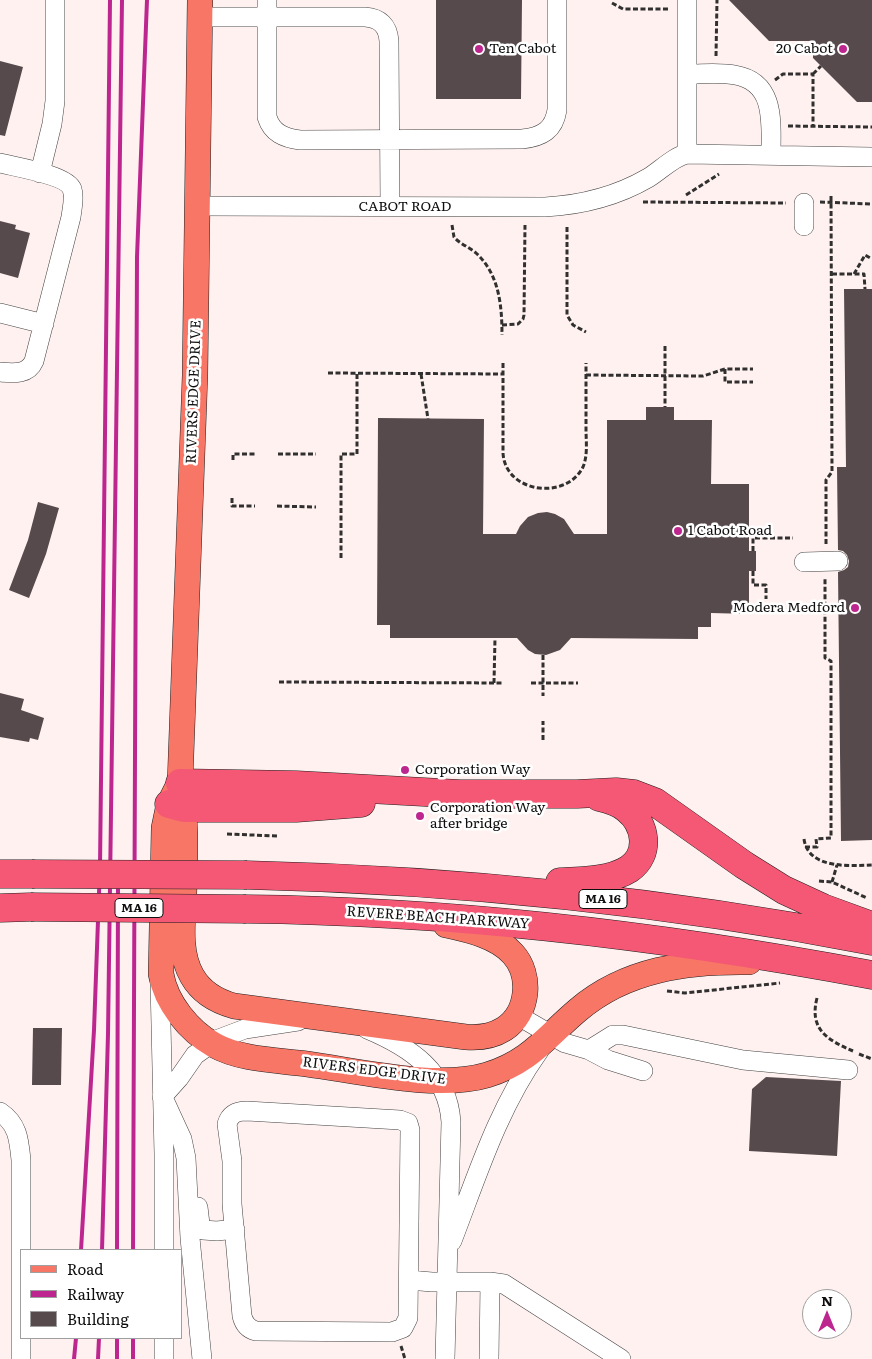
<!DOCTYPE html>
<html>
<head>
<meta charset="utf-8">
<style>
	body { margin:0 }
	#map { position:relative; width:872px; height:1359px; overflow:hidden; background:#fff1ef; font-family:Literata,serif }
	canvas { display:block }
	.legend { position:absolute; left:20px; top:1249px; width:162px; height:90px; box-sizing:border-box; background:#fff; border:1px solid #9f9f9f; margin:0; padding:6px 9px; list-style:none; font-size:15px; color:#0e0e0e }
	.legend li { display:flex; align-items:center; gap:10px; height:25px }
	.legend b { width:25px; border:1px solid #9f9f9f }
	.north { position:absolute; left:802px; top:1289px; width:50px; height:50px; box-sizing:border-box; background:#fff; border:1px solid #9f9f9f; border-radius:50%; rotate:0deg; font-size:14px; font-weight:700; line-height:20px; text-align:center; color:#0e0e0e }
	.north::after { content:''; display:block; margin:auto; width:18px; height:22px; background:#be268f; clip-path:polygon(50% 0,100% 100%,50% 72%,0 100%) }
</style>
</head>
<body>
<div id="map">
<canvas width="872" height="1359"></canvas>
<ul class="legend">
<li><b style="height:6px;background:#f87666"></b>Road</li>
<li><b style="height:6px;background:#be268f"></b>Railway</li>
<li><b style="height:14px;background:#564a4d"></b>Building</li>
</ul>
<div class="north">N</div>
</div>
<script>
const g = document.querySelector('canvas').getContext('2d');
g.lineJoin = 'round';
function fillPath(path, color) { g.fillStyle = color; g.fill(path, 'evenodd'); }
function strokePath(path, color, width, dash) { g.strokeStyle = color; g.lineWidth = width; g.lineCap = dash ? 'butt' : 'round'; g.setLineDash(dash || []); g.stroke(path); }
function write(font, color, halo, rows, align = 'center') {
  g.font = font + ' Literata,serif'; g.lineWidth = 5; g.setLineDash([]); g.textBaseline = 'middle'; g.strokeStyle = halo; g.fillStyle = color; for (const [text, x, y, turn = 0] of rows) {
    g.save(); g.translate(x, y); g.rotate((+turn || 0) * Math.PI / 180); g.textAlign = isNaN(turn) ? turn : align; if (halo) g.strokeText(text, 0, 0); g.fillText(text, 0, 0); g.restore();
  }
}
fillPath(new Path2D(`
	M436,0H522L521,99H436Z
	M729,0H872V102H857L813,58V41H769Z
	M0,61L23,67L5,136L0,135Z
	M0,221L16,225L15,229L30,233L18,278L0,273Z
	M844,289H872V840L841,841L838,572L844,570L848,567L849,561L847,555L843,551L838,550L837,467H846Z
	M646,407H674V420H712L711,484H749V551H756V571H749V614L711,613V627H698V639L571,638L560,650L546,655L535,654L528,650L517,638H390V625H377L378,418L484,419L483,534H516L520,526L528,517L538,513L547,512L555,514L564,519L574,534H607V420H646Z
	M38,502L59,508L46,554L29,598L9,590L28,540Z
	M0,693L24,699L21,710L44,718L38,740L30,738L29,742L0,737Z
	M33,1028H62L61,1085H32Z
	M766,1077L841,1081L837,1156L749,1151L752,1089Z`), '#564a4d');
const minor = new Path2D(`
	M267,0V117C272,133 284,138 300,140L522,139C542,137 554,130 557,110V0
	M687,0V154L872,157
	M199,17H365C380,18 388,26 389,41L390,207
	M687,74C703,74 720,72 735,75C776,82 771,123 771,155
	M0,163C15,167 67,175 72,189C75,198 72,208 71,217L34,361C28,375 13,373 0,372
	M40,173L52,124L55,101V0
	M804,203V226
	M198,206L545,207C581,205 617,196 648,178C660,171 674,156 687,154
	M0,313L44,324
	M804,562L838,561
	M160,982L164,1154V1250
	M517,1015L565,1043L589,1050L608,1060L643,1071
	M367,1029C410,1047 448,1072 451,1122L445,1359
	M589,1050L613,1035H623L743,1060L848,1070
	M162,1097L179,1078L195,1055L216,1040L245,1029L298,1021
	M165,1102L182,1139L186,1158L190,1238L202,1359
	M247,1111L400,1120L408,1123L410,1130L408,1318L403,1328L392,1332L256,1331C248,1329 244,1324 242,1316L232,1204V1161L227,1124C230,1114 236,1111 247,1111Z
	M0,1112C18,1124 19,1140 21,1160V1359
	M198,1207L200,1224L203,1230L217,1231L235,1229
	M452,1241C477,1176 498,1108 539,1051
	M409,1280L432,1282H490L504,1284L621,1359
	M164,1359V1338
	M489,1359L490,1282`);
const major = new Path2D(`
	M200,0L195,375L180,783C187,820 185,857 184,894C183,920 178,952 192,976C201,992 216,1001 234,1006L466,1037C479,1038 493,1036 504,1029C529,1013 532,975 513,954C497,936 469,930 446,925
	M178,786L169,804L164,828L161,974C166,1003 189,1031 214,1045C241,1060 277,1060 307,1064C359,1071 437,1090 487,1075C530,1062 546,1037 578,1010C626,969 688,961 749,962`);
const highway = new Path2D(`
	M180,783L296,785L460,794H577L616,792L634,794L655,802L744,865L784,890L823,908L872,926
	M169,804L184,808H296L361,803
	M0,874H32
	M247,875C457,880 666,901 872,941
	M560,882C582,881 610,881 629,869C651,854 646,824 627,809C619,802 609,799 599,797
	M0,908L31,907
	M246,909C457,911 665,936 872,975`);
strokePath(minor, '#414141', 20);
strokePath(major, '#1f1f1f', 26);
strokePath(highway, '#1f1f1f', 29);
strokePath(new Path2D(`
	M612,3L623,9H670
	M716,56L717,0
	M813,74L821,66
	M775,80L783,74H813V126
	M788,126L872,127
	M686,195L719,174
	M643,202L786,203
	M820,202L872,204
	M452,225L454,237C460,244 469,247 476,253C499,274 502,305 502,335
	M567,227V315L573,325L586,332
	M832,274H864L865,289
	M854,274L865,255L872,259
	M502,325L518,324L523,319L524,315L525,225
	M665,346V407
	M503,363V453C505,493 566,501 583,467C588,455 586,441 586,429C586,407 586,385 586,363
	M725,369V382H753
	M328,373L504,374
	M421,374L428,419
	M586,375L703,376L725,369H753
	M278,454H316
	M233,460V454H255
	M232,498V506H255
	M277,506L316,507
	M826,544V480L832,472L831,195
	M753,551V538H793
	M341,558V454H357V373
	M753,571V585H766V599
	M543,655V696
	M279,682L502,683
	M494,683L495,638
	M531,683H578
	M543,740V721
	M227,834L277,836
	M804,839C808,869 849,866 872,865
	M805,847H817L816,839L831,838V661L825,658V578
	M819,881L832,882L867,898
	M832,882L837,865
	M667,991L685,993L780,983
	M817,998C809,1029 827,1040 853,1051
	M859,1054L872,1059
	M401,1346L405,1359`), '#303030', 3, [5, 2.5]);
strokePath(minor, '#fff', 19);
strokePath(major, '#f87666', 25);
strokePath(highway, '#f45875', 28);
strokePath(new Path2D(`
	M81,1250L94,1030L100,866L110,0
	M102,1250L108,1034L122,0
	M117,1250L118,888
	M133,1250L137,257L147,0
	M74,1359L76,1338
	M98,1359L99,1338
	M117,1359V1338
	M133,1359V1338`), '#be268f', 4);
const highwayBridge = new Path2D(`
	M32,874L247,875
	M31,907L246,909`);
strokePath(highwayBridge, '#1f1f1f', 29, []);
strokePath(highwayBridge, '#f45875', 28);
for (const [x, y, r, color] of [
	[479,49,5,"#be268f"],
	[843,49,5,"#be268f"],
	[678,531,5,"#be268f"],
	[855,608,5,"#be268f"],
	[405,770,5,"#be268f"],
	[420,816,5,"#be268f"]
]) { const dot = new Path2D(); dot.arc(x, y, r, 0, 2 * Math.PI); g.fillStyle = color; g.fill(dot); strokePath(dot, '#fff', 2); }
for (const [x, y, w] of [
	[603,899,48],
	[139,908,48]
]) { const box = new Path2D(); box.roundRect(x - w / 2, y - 9.5, w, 19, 4); g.fillStyle = '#fff'; g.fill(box); strokePath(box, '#0e0e0e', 1); }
write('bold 12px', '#0e0e0e', null, [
	["MA 16",603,899],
	["MA 16",139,908]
]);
write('14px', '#0e0e0e', '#fff', [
	["Ten Cabot",489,49],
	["20 Cabot",833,49,"right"],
	["1 Cabot Road",688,531],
	["Modera Medford",845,608,"right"],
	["Corporation Way",415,770],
	["Corporation Way",430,808],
	["after bridge",430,824]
], 'left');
write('14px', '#0e0e0e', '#fff', [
	["CABOT ROAD",405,207],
	["RIVERS EDGE DRIVE",194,392,-88],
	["REVERE BEACH PARKWAY",438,918,4],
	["RIVERS EDGE DRIVE",374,1071,7]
]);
</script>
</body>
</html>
